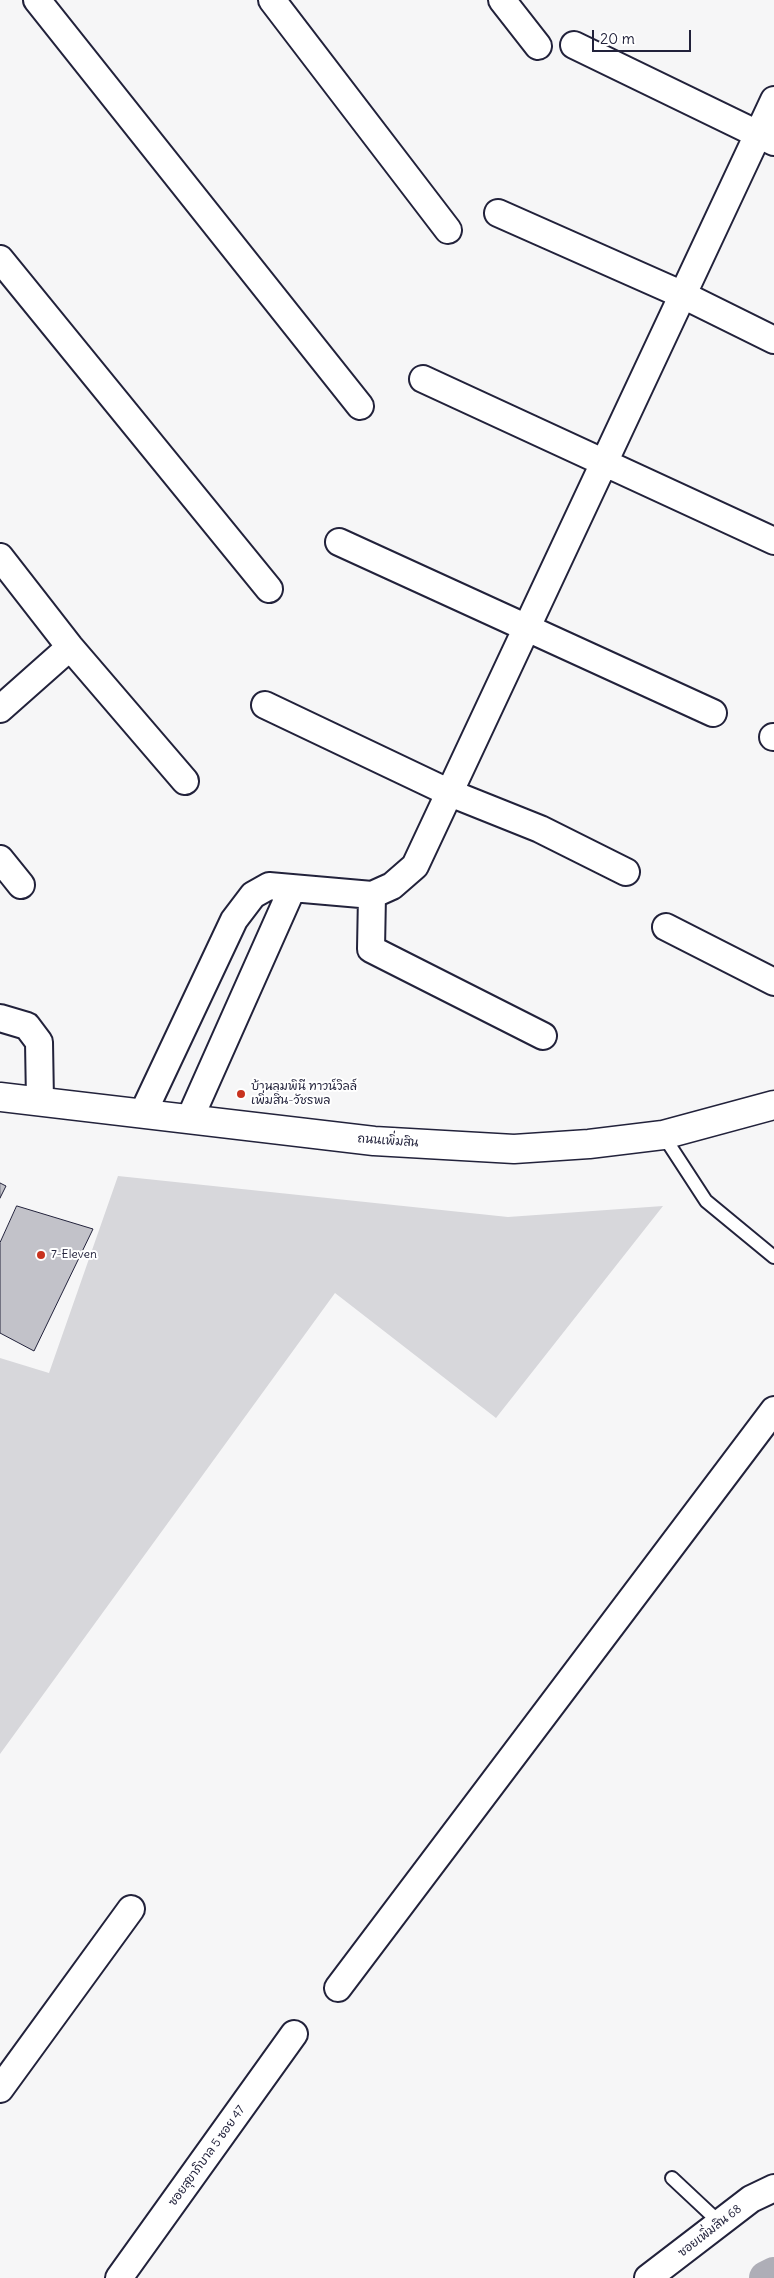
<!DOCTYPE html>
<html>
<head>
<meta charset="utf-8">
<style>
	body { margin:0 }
	#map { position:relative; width:774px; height:2278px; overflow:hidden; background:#f6f6f7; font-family:Delius,sans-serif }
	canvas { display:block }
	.scale { position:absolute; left:592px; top:30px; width:99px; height:22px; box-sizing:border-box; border:2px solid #22223b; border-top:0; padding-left:6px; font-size:15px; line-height:18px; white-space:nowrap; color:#22223b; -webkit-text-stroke:4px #fff; paint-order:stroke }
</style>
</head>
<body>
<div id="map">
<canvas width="774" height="2278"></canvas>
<div class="scale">20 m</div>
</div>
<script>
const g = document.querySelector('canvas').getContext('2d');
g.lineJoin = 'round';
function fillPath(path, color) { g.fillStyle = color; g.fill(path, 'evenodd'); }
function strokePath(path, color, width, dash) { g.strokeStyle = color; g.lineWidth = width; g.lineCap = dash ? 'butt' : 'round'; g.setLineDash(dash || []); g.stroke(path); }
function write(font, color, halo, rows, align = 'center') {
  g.font = font + ' Delius,"Playpen Sans Thai",sans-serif'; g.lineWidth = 4; g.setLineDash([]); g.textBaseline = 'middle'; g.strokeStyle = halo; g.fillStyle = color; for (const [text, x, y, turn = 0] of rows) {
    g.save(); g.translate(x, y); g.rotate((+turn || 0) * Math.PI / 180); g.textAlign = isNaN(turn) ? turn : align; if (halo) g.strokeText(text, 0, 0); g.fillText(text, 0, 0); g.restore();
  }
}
fillPath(new Path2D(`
	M118,1176L508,1217L663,1206L496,1418L335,1293L0,1754V1358L49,1373Z`), '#d7d7db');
strokePath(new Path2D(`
	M766,2278L774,2274`), '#aeaeb7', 34);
const building = new Path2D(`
	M0,1183L6,1186L0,1198Z
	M17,1206L93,1229L34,1351L0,1333V1243Z`);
fillPath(building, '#c2c2c9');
strokePath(building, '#22223b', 1);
const lane = new Path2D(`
	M663,1135L706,1201L774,1257
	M672,2178L719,2222`);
const street = new Path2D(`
	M37,0L360,406
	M272,0L448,230
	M502,0L538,46
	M574,45L774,142
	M498,213L683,295L774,340
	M0,259L269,589
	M423,379L774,541
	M339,542L713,713
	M0,557L70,647L185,781
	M265,705L450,793L540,829L626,872
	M0,709L70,647
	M773,737H774
	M0,859L21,885
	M372,895L371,949L543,1036
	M666,927L774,982
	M0,1018L27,1026L39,1042L40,1101
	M143,1113L234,920L253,895L269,886L372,895L392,886L415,866L774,100
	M190,1118L292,889
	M338,1988L774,1410
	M0,2089L131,1909
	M119,2278L294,2034
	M648,2278L751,2199L774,2188`);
const secondary = new Path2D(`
	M0,1097L374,1141L514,1149L589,1144L663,1135L774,1105`);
strokePath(lane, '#22223b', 16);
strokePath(street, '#22223b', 30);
strokePath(secondary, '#22223b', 31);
strokePath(lane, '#fff', 12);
strokePath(street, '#fff', 26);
strokePath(secondary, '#fff', 28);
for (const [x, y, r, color] of [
	[241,1094,5,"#c8321e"],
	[41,1255,5,"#c8321e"]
]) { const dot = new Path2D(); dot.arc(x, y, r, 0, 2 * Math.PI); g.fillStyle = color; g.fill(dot); strokePath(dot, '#fff', 2); }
write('12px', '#22223b', '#fff', [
	["บ้านลุมพินี ทาวน์วิลล์",251,1087],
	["เพิ่มสิน-วัชรพล",251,1101],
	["7-Eleven",51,1255]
], 'left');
write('12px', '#22223b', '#fff', [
	["ถนนเพิ่มสิน",388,1141,4],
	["ซอยสุขาภิบาล 5 ซอย 47",207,2156,-54],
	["ซอยเพิ่มสิน 68",710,2231,-38]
]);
</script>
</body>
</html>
